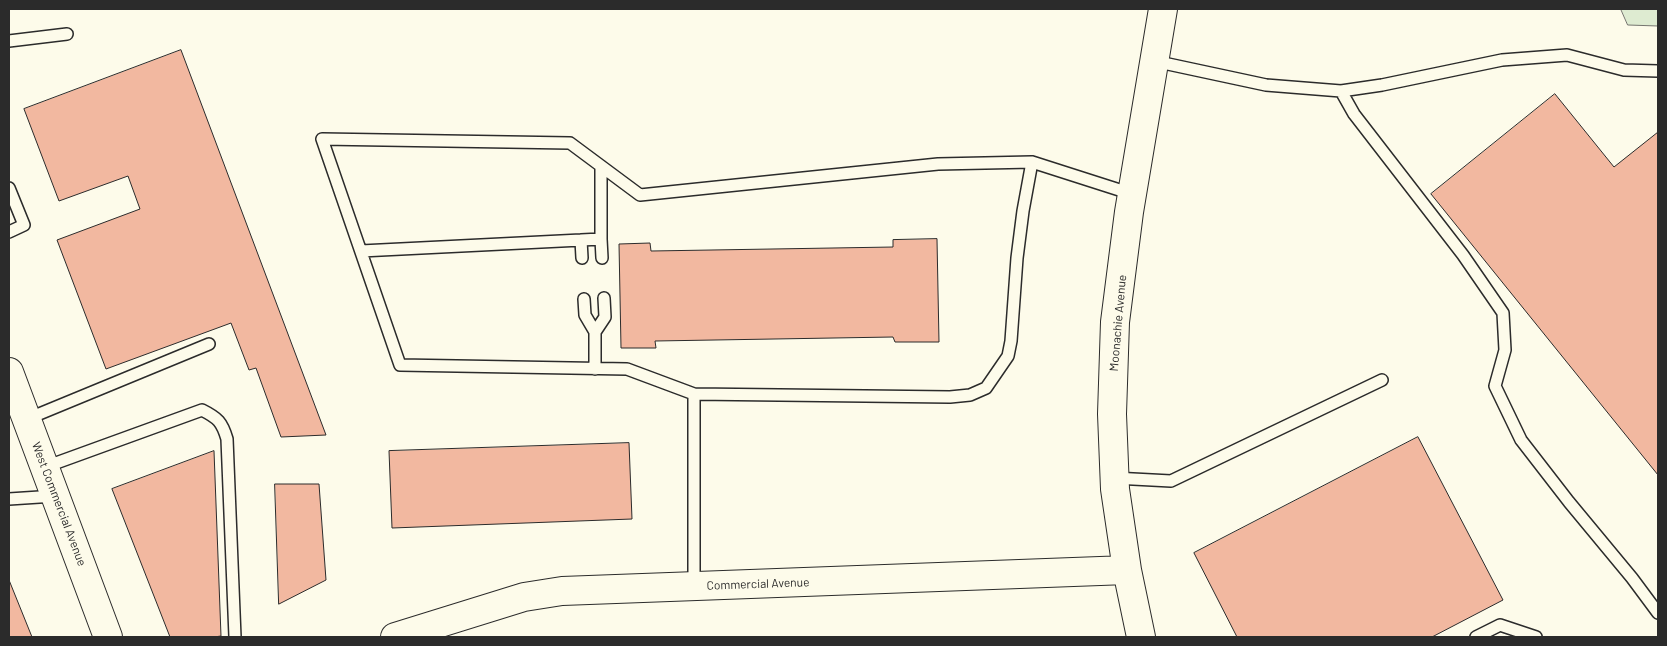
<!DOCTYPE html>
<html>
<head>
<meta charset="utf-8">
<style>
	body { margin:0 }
	#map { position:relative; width:1667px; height:646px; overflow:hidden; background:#fdfbea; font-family:Barlow,sans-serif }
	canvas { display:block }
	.frame { position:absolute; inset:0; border:10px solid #2b2b2b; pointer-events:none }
</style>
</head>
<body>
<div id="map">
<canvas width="1667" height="646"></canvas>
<div class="frame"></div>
</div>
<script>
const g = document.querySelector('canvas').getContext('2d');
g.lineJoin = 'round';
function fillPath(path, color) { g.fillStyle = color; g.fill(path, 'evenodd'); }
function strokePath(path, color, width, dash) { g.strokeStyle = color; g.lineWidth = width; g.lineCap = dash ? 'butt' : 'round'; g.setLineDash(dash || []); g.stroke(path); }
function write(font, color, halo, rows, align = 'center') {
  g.font = font + ' Barlow,sans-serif'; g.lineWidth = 4; g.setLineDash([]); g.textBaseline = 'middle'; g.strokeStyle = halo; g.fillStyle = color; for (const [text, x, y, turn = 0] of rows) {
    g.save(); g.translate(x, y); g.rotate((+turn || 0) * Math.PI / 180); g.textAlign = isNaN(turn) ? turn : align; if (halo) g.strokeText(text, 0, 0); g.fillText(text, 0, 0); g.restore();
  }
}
const green = new Path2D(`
	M1621,9H1658V26L1628,25Z`);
fillPath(green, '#deebd1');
strokePath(green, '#74746e', 1);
const building = new Path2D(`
	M181,50L326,435L281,437L256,368L249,370L231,323L106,369L57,240L140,209L128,176L59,201L24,109Z
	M1555,94L1614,167L1658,132V475L1431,194Z
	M937,239L939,342H895L893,337L655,341L656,348H621L619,244L650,243L651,251L893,247V240Z
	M1418,437L1503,600L1432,637H1237L1194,553Z
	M629,443L632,519L392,528L389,451Z
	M214,451L221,636L214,637H170L112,489Z
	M275,484H319L326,580L279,604Z
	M9,580L32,637H9Z`);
fillPath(building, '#f2b8a0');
strokePath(building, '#2b2b2b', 1);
const lane = new Path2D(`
	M9,41L67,34
	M1154,61L1266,85L1341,91L1354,114L1463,255L1503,313L1505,350L1495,386L1521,440L1569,502L1632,578L1658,613
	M1341,91L1382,85L1502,60L1567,55L1624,70L1658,71
	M9,188L24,225L9,232
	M601,239L602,258
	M581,240L582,258
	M361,251L601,239V166
	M584,299L585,315L595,332L605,317L604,298
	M595,369V332
	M694,394L627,369L400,365L322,139L570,143L640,195L938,164L1032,162
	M27,419L209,344
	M45,467L202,410C218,418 222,422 227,439L235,637
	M1114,478L1171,481L1382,380
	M9,499L55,496
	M694,586V394L950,397L970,395L986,388L1008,356L1011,341L1017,258L1023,211L1032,162L1132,194
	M1476,637L1500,625L1536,637`);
const secondary = new Path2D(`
	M9,372L108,637
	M395,637L524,597L562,591L1127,570
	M1141,637L1127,570L1115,489L1112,414L1115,322L1129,212L1163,9`);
strokePath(lane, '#2b2b2b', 14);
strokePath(secondary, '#2b2b2b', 30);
strokePath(lane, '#fdfbea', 11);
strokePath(secondary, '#fdfbea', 28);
write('12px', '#2b2b2b', '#fdfbea', [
	["Moonachie Avenue",1118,323,-85],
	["West Commercial Avenue",59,504,69],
	["Commercial Avenue",758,584,-2]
]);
</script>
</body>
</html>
